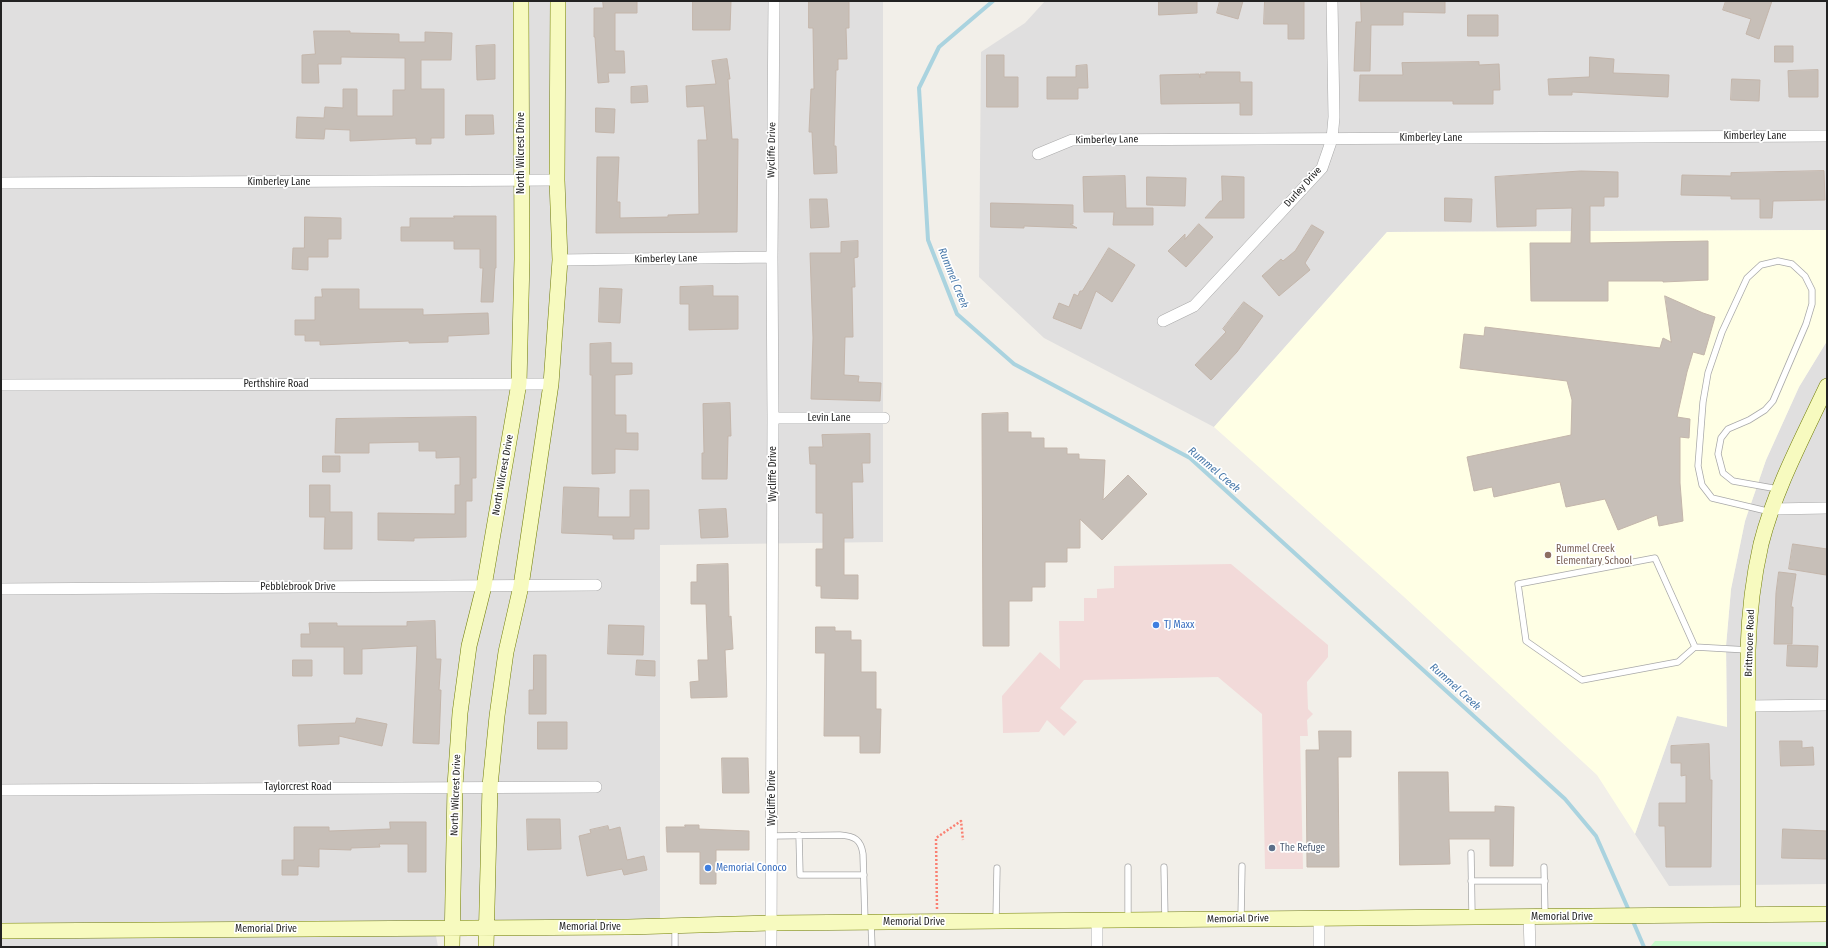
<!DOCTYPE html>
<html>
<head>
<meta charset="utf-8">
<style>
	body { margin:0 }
	#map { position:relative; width:1828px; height:948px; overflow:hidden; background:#f2efe9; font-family:"Fira Sans Condensed",sans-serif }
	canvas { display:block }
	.frame { position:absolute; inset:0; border:2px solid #222; pointer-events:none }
</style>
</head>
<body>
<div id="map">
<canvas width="1828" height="948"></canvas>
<div class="frame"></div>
</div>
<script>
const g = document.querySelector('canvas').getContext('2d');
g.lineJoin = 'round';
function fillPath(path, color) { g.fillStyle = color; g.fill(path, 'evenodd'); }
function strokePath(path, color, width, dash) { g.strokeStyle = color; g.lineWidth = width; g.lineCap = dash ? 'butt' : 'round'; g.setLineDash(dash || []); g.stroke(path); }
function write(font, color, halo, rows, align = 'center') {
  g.font = font + ' "Fira Sans Condensed",sans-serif'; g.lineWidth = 3.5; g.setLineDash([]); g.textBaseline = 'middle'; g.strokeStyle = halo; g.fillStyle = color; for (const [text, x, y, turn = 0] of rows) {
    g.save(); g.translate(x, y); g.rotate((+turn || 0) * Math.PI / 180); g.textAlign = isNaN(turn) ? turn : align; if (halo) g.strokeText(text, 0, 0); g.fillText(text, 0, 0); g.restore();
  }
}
fillPath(new Path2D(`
	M1,1H883V542L660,545V933L436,936L438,947H1Z
	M1045,1H1827V230L1387,232L1214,427L1044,338L979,277L981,52L1025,23Z
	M1827,341V884L1669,886L1635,834L1677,716L1727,726L1726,646L1731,589L1745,521L1766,460L1799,387Z`), '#e0dfdf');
fillPath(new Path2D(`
	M1231,564L1328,645V657L1307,682L1308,709L1313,714L1307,720L1308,736H1300L1303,869H1265L1262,714L1218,677L1084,680L1060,708L1077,722L1064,736L1047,720L1039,732L1003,733L1002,696L1040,652L1060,669L1059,621H1084V598H1097V589L1114,588V566Z`), '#f2dad9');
fillPath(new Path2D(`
	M1827,230V341L1799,387L1766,460L1745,521L1731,589L1726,646L1727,727L1677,716L1635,834L1597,775L1403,596L1214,427L1387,232Z`), '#ffffe5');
fillPath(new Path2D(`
	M515,946H644L650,947H512Z`), '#cdebb0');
fillPath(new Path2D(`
	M1655,941L1827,942V947H1650Z`), '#c8facc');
strokePath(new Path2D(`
	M993,1L939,47L919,88L928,240L957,314L1014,364L1190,458L1565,799L1596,836L1630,913
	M1632,919L1644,947`), '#aad3df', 4);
const building = new Path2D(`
	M603,1H637V13H615V51H624L625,73H608L609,82L598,83L595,37H594V8H603Z
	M693,1H731L730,30H693Z
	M809,1H849V28H846L847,59H838V70H836L834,146H836L837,173L814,174L812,132H809L811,89H814L813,28H809Z
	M1159,1H1197V13L1159,15Z
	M1220,1H1243L1238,19L1217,13Z
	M1265,1H1304V39H1288V24H1264Z
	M1361,1H1445V13L1403,12V25H1371L1370,71H1354L1356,22H1361Z
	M1726,1H1772L1759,39L1746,34L1751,19L1723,10Z
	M1468,15H1498V36H1468Z
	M314,31H350V33L399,34V42H425V32L452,33L451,60H421V89H444V138H431V144H416V138L350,141V130L325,129L324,139L296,138L297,117L324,118L325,107L343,108V89H357V116H393V90H405V58L341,57V64H318L319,83H302V55L315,54Z
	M495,45V79L477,80L476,46Z
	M1775,46H1793V62H1775Z
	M987,55H1004V77H1018V107H987Z
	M1590,57L1614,59L1613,73L1669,75L1668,97L1572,92V95H1549L1548,79L1589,77Z
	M727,59L730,79H728L732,139H738L737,232L596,233L597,157H619L617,202H620V218L668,217V215L699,214L698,140H707L704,106L687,107L686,86L716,84L712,61Z
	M1479,62V65L1499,64L1500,90H1493V104H1453V101H1359L1360,75H1403L1402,63Z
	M1087,65L1088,88H1078V99H1047V77H1076V66Z
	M1818,70V97H1789L1788,71Z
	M1206,72H1240V82H1252V115H1240V103L1161,104L1160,75L1199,74L1200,78V74H1206Z
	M1732,79L1760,80L1759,101L1731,100Z
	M647,86L648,102L631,103V87Z
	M596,108L615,109L614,133L596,132Z
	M466,115H493L494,134L466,135Z
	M1581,171L1618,172V197H1604V206H1590V243L1708,241V280L1663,282V281H1608V301H1531L1530,243H1571L1572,208L1536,209V226L1497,227L1495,177Z
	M1824,171L1825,200L1773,201L1772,218H1760V199H1731V196L1681,195L1682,175L1731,176V173Z
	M1125,176L1126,208H1153V225H1113L1114,212H1084L1083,177Z
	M1222,176L1244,177V218H1205L1220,201H1222Z
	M1147,177L1186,178L1185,206L1147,205Z
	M1445,198L1472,199L1471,222L1445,221Z
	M810,199H827L829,227L811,228Z
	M991,203L1073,205V224H1070L1077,228L1024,226V228L991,227Z
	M454,216H496V268H495L493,302H481L483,268H480V249H454V241H401V227H410V218H454Z
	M305,217L341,218V239H328V257H308V270L292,269L293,248H304Z
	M1199,224L1213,237L1186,267L1168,251L1185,234V239Z
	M1312,225L1324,232L1305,263L1310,270L1279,296L1262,276L1281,259L1283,261L1295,251Z
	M858,241V257L854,258L855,287H852L853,337H845L844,375L859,376L858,382L881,383L880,401L811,399L813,338L810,253H841V242Z
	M1109,248L1135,265L1112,302L1096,291L1081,329L1053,318L1059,303L1069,307L1074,294L1078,296L1080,291H1082Z
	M713,286V296H738V329L689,330V304H680V287Z
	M600,288L622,289L620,323L599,322Z
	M322,289H359V309H423V315L488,313L489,334L448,336V342L409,343V341L320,345V341H305V335H295V320H315V297H322Z
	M1665,296L1703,313L1715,317L1704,355L1693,352L1687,372L1677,417L1690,419L1689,438L1680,437V483L1683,521L1659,526L1657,515L1618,530L1605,499L1566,507L1560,482L1494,497L1492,487L1474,491L1467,457L1571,435L1572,400L1567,381L1460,368L1464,334L1484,336L1485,327L1660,348L1663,338L1671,342Z
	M1244,302L1263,316L1237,352L1211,380L1195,365L1226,332L1223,329Z
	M611,343V363H632V374L615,375V415H626V433H638V450L615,449V473L592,474V375H590V344Z
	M730,403L731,436H728L727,479H702V453H704L703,404Z
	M1008,413V432H1031V438H1044V448H1067V454H1079V459L1105,460L1103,500L1128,475L1147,494L1102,540L1080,519V548H1067V562H1045V587H1032V601H1009V646H983L982,414Z
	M476,417V478H472V501H466V537L414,538V541L378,540V513L455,514V485H460V457L436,458V451H419V442L369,443V453H335L336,419Z
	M870,434V463H862L863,482H852L853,538H844V575H858V599L821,598V586H816V549H823V513H816V464H810L809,447H823L822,435Z
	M323,456H340V472H323Z
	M310,485H330V512H352V549H324L325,517H310Z
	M564,487L599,488L598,517H630V490H649V529H634V539H613V535L562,533Z
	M726,509L728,537L701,538L699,510Z
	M1793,544L1827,549L1826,575L1789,569Z
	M728,564L729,617L731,616L733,649L725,650L727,697L691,698L690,682L699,681L698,660H708L706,604H691V582H697V565Z
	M1779,572L1796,574L1791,607H1793L1792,644H1774L1776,593Z
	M435,621L436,659H441L439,690H441L439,744L413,743L417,646L362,649V674H344V647H301V634H310L309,623H337V626H407V622Z
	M609,625L644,626L643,655L608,654Z
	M816,627H835V631H851V640H861V672H876V709H881L880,753H860V736H824L825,653H816Z
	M1788,645L1818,646L1817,667L1787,666Z
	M534,655H546V714H529V690H533Z
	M293,660H312V676H293Z
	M637,660L655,661V676L636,675Z
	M357,718L387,724L382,746L339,736V744L299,746L298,725L355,723Z
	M538,722H567V749H538Z
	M1319,731H1351V757H1338L1339,867H1307L1306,750H1319Z
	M1780,741H1802V748L1813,747L1814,765L1781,766Z
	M1709,744L1710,780H1712L1711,867H1666L1665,826H1659V803H1686V775L1681,776V763H1671V746Z
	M722,758H748L749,793H723Z
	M1399,772H1448L1449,812H1495V806L1514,807L1513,866H1490V839H1449L1450,864L1400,865Z
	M527,819H560L561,849L528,850Z
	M390,822H426V872H408V844H379L380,847L351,848V850L319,849V867L298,866V875H282V860H294V827H329V831L390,829Z
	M685,825H699V829L749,831V850H716V884H700V852H667L666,827H685Z
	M608,826L609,830L620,827L627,860L644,856L647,870L624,875L622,869L587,876L579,836L591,833L590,830Z
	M1783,829L1827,831V859L1782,858Z`);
fillPath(building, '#c7bfb8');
strokePath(building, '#c4b6ab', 1);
const lane = new Path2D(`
	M1771,512L1712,498L1702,485L1698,466L1703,402L1708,373L1722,332L1747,278L1761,265L1778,261L1792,264L1805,276L1812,290V304L1806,324L1773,401L1765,410L1749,420L1728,429L1721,438L1718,454L1723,473L1733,481L1778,489
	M1695,647L1655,558L1518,584L1526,641L1582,680L1678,662L1695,647L1748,650
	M799,835L800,875H864
	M771,836L840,835C855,836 861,840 863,854L865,922
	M1471,853L1472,915
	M1164,867L1165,920
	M1544,867L1545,915
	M1471,881H1545
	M1241,918L1242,866
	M1128,919V867
	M996,920L997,868
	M871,923L872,947
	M675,947V926`);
const street = new Path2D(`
	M1038,154L1072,140L1827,136
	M1,183L557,180
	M560,260L772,257
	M1163,321L1194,306L1322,168L1332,139L1334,117L1332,1
	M1,385L551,384
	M773,418H884
	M1773,509L1827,508
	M1,589L596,585
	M1749,706L1827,705
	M1,790L596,787
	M1529,917L1530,947
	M1097,921V947
	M771,947L773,418L772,257L774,1
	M1319,947V919`);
const secondary = new Path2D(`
	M1748,915V650C1749,615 1753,579 1761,544C1775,489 1803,437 1827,386
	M1,931L628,927L771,923L1827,914
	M452,947L455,786L460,713L469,646L484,586L519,383L522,259L521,1
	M486,947L490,786L497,716L506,652L521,586L551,384L560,260L557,180L558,1`);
strokePath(lane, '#a9a9a9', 7);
strokePath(street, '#a9a9a9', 12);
strokePath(secondary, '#707d05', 16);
strokePath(new Path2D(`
	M937,909L936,838L961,821L963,840`), '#fa8072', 2.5, [2, 2]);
strokePath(lane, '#fff', 5.5);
strokePath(street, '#fff', 11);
strokePath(secondary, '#f7fabf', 15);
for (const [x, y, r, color] of [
	[1548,555,4,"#8d6e63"],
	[1156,625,4,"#3f7fe0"],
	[1272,848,4,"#5c6f8a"],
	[708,868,4,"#3f7fe0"]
]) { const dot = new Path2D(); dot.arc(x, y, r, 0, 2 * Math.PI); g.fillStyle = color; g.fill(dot); strokePath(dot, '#fff', 1.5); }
write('10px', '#222', '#fff', [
	["Kimberley Lane",1755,136],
	["Kimberley Lane",1431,138],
	["Kimberley Lane",1107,140,-1],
	["Wycliffe Drive",772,150,-89],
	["North Wilcrest Drive",521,153,-90],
	["Kimberley Lane",279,182],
	["Durley Drive",1303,187,-48],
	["Kimberley Lane",666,259,-1],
	["Perthshire Road",276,384],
	["Levin Lane",829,418],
	["Wycliffe Drive",773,474,-90],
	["North Wilcrest Drive",503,475,-80],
	["Pebblebrook Drive",298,587],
	["Brittmoore Road",1750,643,-88],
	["Taylorcrest Road",298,787],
	["North Wilcrest Drive",456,795,-88],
	["Wycliffe Drive",772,798,-90],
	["Memorial Drive",1562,917],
	["Memorial Drive",1238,919,-1],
	["Memorial Drive",914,922],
	["Memorial Drive",590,927],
	["Memorial Drive",266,929]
]);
write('10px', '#785e54', '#fff', [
	["Rummel Creek",1556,549],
	["Elementary School",1556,561]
], 'left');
write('10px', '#366cbe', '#fff', [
	["TJ Maxx",1164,625],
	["Memorial Conoco",716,868]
], 'left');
write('10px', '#4e5e75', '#fff', [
	["The Refuge",1280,848]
], 'left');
write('italic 11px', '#4a7aab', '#fff', [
	["Rummel Creek",953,278,68],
	["Rummel Creek",1214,470,40],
	["Rummel Creek",1455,687,42]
]);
</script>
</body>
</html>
